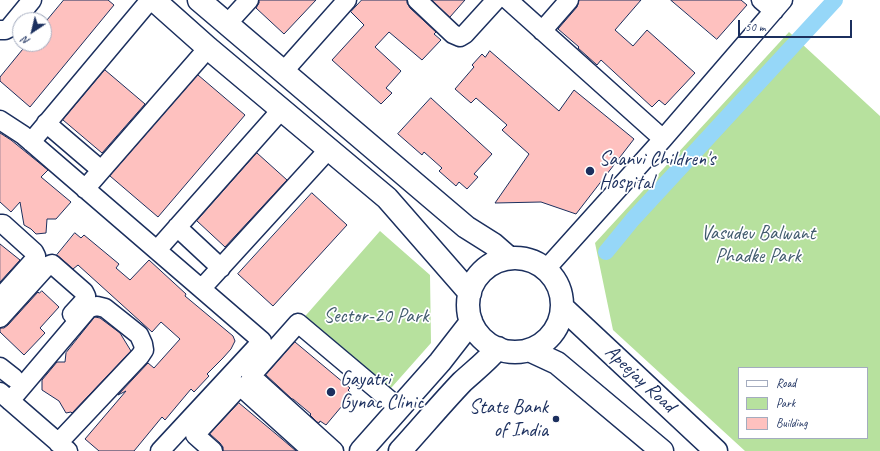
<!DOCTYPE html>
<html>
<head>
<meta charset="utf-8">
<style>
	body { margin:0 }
	#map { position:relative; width:880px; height:451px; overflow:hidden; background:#fff; font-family:Caveat,sans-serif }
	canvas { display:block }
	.legend { position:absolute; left:738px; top:367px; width:130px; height:72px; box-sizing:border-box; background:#fff; border:1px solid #a4acbf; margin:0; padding:5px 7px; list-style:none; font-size:12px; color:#1b2f5e }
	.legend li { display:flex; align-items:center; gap:8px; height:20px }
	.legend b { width:20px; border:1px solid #a4acbf }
	.north { position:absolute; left:12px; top:12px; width:40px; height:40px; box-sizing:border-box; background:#fff; border:1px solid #a4acbf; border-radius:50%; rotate:215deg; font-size:11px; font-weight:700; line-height:16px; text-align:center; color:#1b2f5e }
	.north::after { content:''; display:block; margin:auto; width:14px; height:18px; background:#1b2f5e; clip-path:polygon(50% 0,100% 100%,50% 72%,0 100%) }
	.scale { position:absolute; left:738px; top:20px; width:114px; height:18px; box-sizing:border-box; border:2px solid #1b2f5e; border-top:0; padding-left:5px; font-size:12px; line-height:14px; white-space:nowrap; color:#1b2f5e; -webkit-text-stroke:3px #fff; paint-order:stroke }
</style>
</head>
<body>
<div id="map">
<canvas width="880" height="451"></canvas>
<ul class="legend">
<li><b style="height:5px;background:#fff"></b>Road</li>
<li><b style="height:11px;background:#b7e19e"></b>Park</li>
<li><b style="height:11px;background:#fec1bf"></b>Building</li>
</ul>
<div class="north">N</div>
<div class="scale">50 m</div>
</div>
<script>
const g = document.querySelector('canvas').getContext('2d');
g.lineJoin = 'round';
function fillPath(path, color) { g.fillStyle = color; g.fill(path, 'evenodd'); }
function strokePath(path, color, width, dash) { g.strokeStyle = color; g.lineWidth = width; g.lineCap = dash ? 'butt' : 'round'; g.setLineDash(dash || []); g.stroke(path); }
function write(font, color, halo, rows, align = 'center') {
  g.font = font + ' Caveat,sans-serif'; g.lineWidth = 3.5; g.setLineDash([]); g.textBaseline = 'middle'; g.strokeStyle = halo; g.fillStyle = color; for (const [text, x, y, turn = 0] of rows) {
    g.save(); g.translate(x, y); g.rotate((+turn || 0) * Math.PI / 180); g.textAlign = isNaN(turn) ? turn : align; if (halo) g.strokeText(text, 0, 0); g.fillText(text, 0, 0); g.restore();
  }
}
fillPath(new Path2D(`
	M789,32L880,116V451H745L613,330L595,243ZM739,368H867V438H739Z
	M380,231L430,275L431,343L384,396L300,322Z`), '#b7e19e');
strokePath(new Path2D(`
	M606,252L633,219L835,0`), '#96d7f8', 16);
const building = new Path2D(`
	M64,0H108L114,5L30,107L0,81V77L27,44H44V24Z
	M259,0H316L284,34L256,8L259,3Z
	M362,0H407V3L410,8L436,32L434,34L441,40L422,60L389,32L375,47L401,71L386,88L392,93L381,104L332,60L364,25L351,12Z
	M432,0H465L450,17Z
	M579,0H641L615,30L633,46L647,30L695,73L665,105L659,100L652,107L601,60L597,65L578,48L579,47L558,29L577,7Z
	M671,0H741L747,5L717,39Z
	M490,51L559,111L574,90L634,139L576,214L541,202L495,203L529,154L502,130L507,125L476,98L471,103L455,89L474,67L472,65L482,54L485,57Z
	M105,70L145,104L102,153L63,120Z
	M198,75L245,115L158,217L110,176Z
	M431,98L492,154L474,174L478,177L467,189L459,182L456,186L439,171L442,168L424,152L422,155L398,134Z
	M0,133L11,140L48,170L41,177L71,202L56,219H47L46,233L36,234L31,229L24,225L20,202L11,212L0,202Z
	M257,153L287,180L225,247L197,221Z
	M312,193L347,225L273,306L238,274Z
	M75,233L81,238L84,235L119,264L116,268L130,280L149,260L186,294L185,296L233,336L235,341L231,349L223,358L207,374L209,376L194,392L191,389L165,420L162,417L134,451H99L85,439L126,391L118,395L148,363L154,368L180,339L161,322L152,332L78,265L73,269L57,255Z
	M0,244L20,260L0,282Z
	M42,291L59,307L40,328L45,333L24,355L0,332V328H4L8,325L38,292L39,293Z
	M95,317L100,318L120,333L131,351L72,413L71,412L66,413L59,401L42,390V380L57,362H65L66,353Z
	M295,342L350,388L348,390L352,394L326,425L320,421L319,423L317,422L310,415L311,414L293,399H292L266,375Z
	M239,403L282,439L296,451H223V447L220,443L210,434Z`);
fillPath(building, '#fec1bf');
strokePath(building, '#1b2f5e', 1);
const minor = new Path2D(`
	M417,0L453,34L460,37L465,34L496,0
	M508,0L663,139
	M761,0L774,11
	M227,24L249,0
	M0,30H5L9,28L32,0
	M542,31L569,0
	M283,72L347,0
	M0,120L23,135L262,341L160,451
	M46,123L101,170
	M31,142L150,0
	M85,189L208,48
	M0,224H3L34,252L36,256L34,260L0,298
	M177,227L221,268
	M157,250L282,109
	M546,269L663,139L783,0
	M202,288L329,149
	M0,318L47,266L52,264L84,292L86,296L83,302L72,314
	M0,367L14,378
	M0,392L68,451
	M10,401L89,308L97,306L105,308L139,335L143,344L144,350L140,356L58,443
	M213,451L195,435L240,386L312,451
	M334,451L251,376L298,323L399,408`);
const secondary = new Path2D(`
	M154,0L208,48L387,198L470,293
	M199,0L466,227L493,244L509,258
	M468 305a47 47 0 1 1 94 0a47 47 0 1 1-94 0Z
	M562,307L716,451
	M529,350L557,363L662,451
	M361,451L440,362L468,326L471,321
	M400,451C421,428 441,404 462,382C474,371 487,361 498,348`);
strokePath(minor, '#1b2f5e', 21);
strokePath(secondary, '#1b2f5e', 25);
strokePath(minor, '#fff', 18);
strokePath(secondary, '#fff', 22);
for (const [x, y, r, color] of [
	[590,171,5,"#1b2f5e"],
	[331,392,5,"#1b2f5e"],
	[556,419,4,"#1b2f5e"]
]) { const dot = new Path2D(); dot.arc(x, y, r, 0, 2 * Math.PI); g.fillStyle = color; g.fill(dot); strokePath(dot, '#fff', 1.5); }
write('20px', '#1b2f5e', '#fff', [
	["Saanvi Children's",599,160],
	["Hospital",599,183],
	["Gayatri",340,380],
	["Gynac Clinic",340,403],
	["State Bank",548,408,"right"],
	["of India",548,431,"right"]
], 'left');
write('20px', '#425c6e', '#fff', [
	["Vasudev Balwant",758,234],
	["Phadke Park",758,257],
	["Sector-20 Park",376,317]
]);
write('20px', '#1b2f5e', '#fff', [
	["Apeejay Road",640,379,43]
]);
</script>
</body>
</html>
